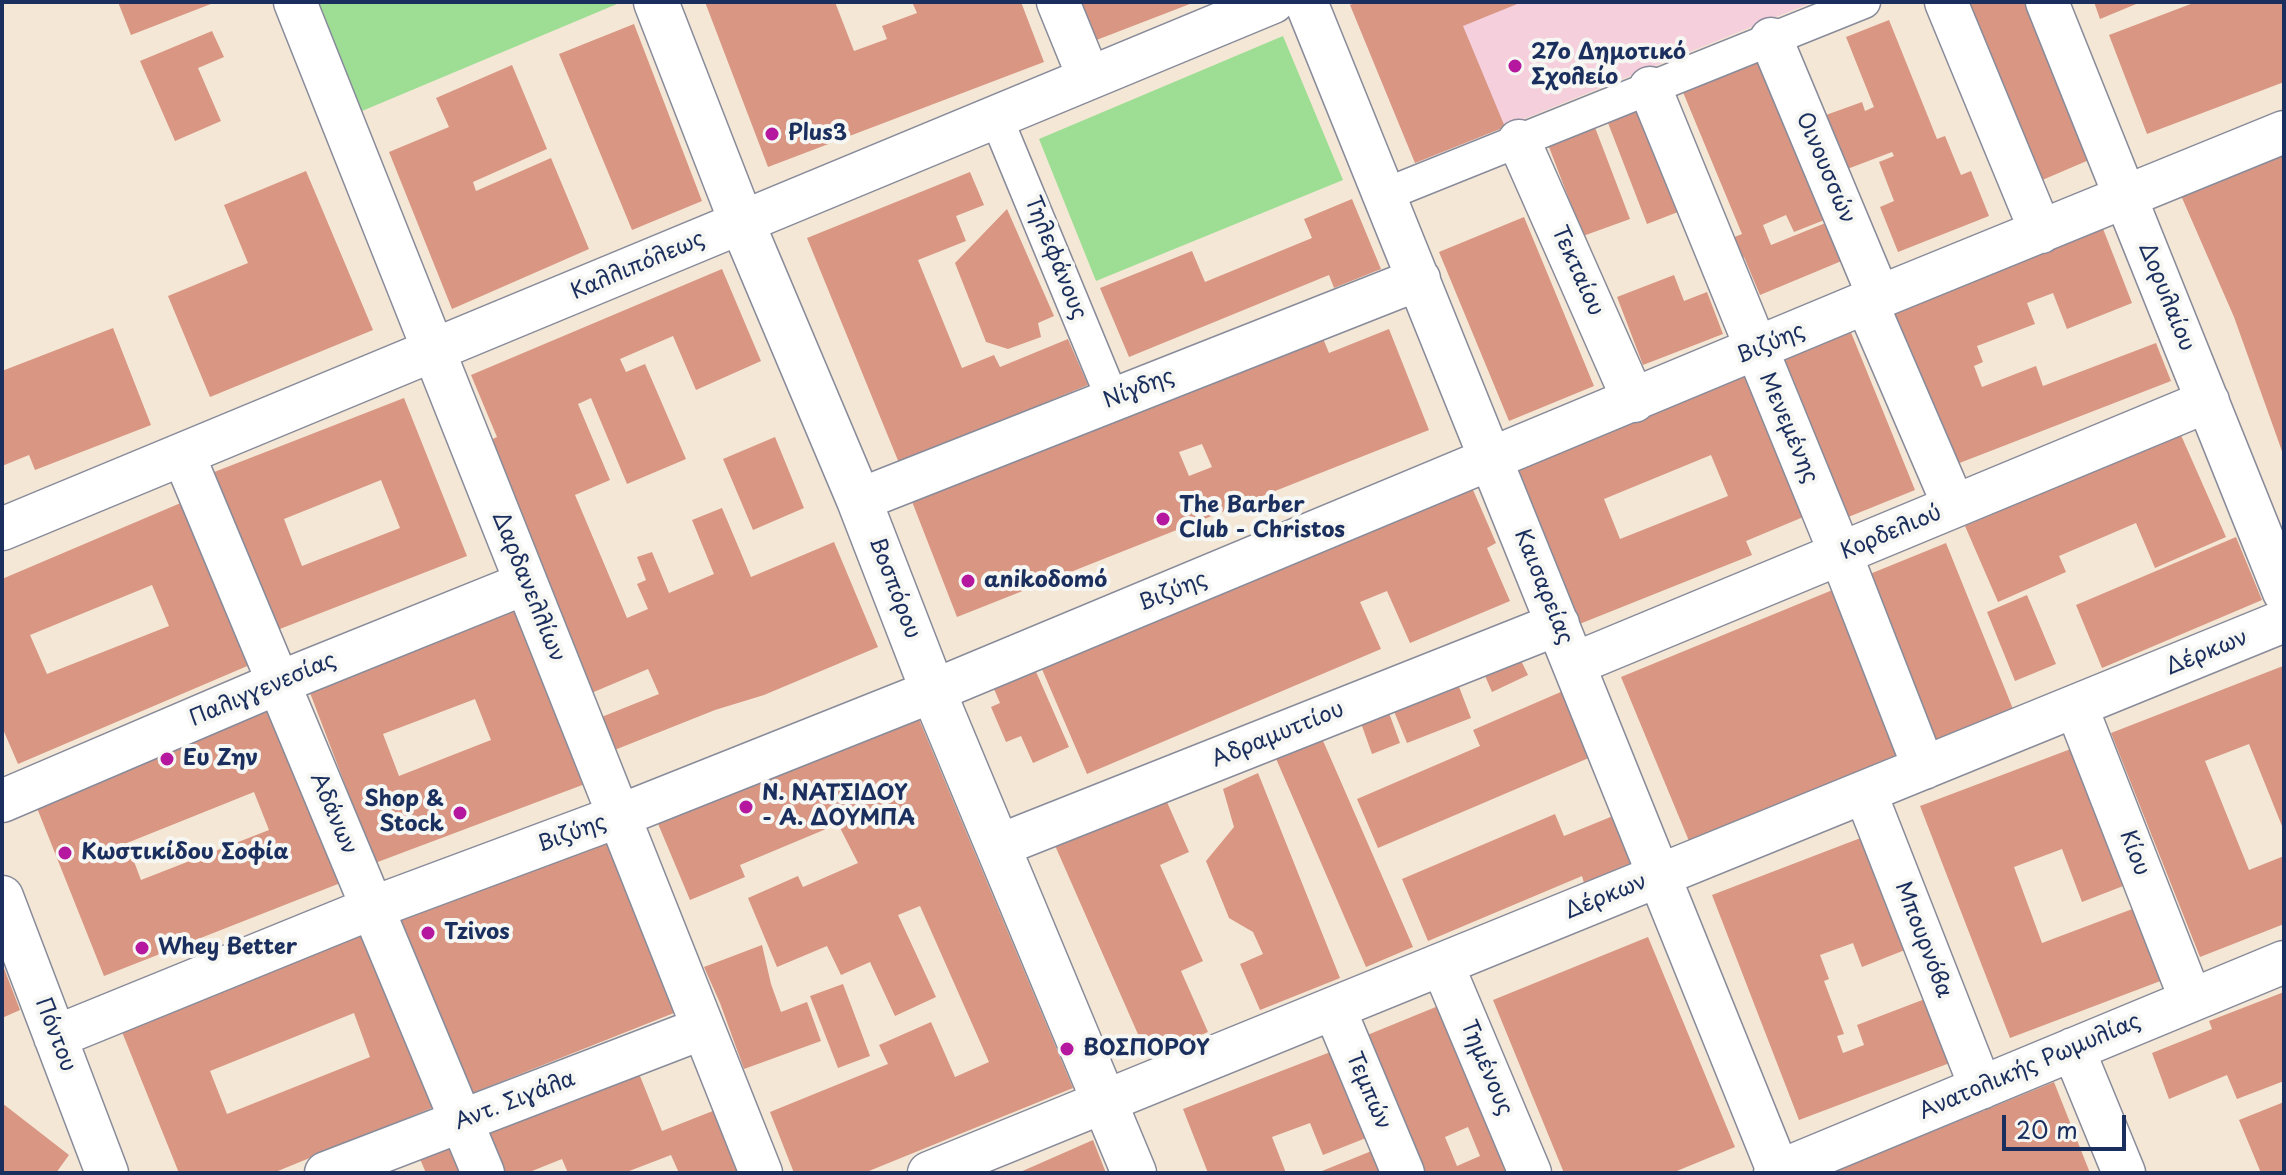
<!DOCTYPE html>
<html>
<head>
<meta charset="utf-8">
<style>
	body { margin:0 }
	#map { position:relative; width:2286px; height:1175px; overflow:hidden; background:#f4e7d5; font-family:"Playpen Sans",sans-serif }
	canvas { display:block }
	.frame { position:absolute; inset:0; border:4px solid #1b2f5e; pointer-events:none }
	.scale { position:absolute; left:2002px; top:1115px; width:124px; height:36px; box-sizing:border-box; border:4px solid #1b2f5e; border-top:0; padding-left:10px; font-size:24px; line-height:28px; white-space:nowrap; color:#1b2f5e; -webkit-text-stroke:6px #f6f6f2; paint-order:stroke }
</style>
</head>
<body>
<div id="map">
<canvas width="2286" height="1175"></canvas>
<div class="frame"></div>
<div class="scale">20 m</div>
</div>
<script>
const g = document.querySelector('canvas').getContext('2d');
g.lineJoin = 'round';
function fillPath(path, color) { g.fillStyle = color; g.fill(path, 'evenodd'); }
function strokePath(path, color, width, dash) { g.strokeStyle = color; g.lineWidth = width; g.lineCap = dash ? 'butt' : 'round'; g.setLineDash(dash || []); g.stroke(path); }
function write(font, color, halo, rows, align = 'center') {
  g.font = font + ' "Playpen Sans",sans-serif'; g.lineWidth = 8; g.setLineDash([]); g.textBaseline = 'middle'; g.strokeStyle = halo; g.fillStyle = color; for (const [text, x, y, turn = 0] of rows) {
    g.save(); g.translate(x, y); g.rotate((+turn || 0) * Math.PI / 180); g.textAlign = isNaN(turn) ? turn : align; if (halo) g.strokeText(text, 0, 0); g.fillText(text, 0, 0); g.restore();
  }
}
fillPath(new Path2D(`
	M1349,2H1813L1415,163Z`), '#f5cfdb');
fillPath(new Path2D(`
	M317,2H616L617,4L362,111Z
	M1283,36L1343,180L1096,281L1039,139Z`), '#9dde94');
fillPath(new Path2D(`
	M118,2H216L131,35Z
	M705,2H835L854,51L887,39L882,26L917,13L912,2H1021L1044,62L768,167Z
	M1064,2H1195L1081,46Z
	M1356,2H1522L1463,26L1505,127L1415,163L1350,5Z
	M1959,2H2024L2089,160L2033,184Z
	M2094,2H2141L2100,19Z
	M2196,2H2284V82L2147,134L2109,35Z
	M1889,20L1937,139L1945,136L1961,175L1971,171L1989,216L1898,252L1880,207L1894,201L1879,162L1894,156L1892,152L1829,176L1834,137L1826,115L1862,102L1865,111L1874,107L1846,37Z
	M634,24L702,201L632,230L559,54Z
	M212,31L224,57L198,68L221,121L175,141L140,61Z
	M1763,50L1832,217L1794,232L1786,215L1763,225L1771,245L1828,222L1844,260L1760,295L1744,257L1726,264L1717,244L1742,234L1680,85Z
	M512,65L547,149L473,182L476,191L551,158L589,249L452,309L389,152L449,127L436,98Z
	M1633,98L1678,212L1647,224L1603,110Z
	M1591,117L1630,219L1583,236L1544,134Z
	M2284,146V454H2283L2234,317L2179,191Z
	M306,171L373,330L210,397L168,296L248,263L224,205Z
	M970,172L984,205L956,216L966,241L918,260L962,368L994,355L1000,367L1068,339L1088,385L899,463L807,238Z
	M1352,199L1381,269L1334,288L1329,275L1129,357L1100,288L1192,251L1205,282L1312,238L1304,219Z
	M1007,209L1054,316L1038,323L1041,337L1008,349L986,342L955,263Z
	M1524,217L1594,386L1509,421L1439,252Z
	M2100,221L2132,303L2067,329L2053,293L2027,303L2035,324L1977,346L1983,362L1974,366L1982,387L2036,366L2043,386L2156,343L2171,381L1944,469L1880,305Z
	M722,269L761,361L696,390L673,336L620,359L626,372L645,364L686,459L627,484L591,398L578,404L610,480L575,495L627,618L648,609L637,584L646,580L637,557L652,552L669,593L714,574L692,520L722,508L751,577L834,542L878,647L764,695L715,710L607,753L594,720L659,694L648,669L582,697L478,446L497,437L471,375Z
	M1674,275L1684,301L1707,292L1723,334L1643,365L1617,297Z
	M1848,325L1915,490L1831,524L1764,358Z
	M113,328L151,425L35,470L29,455L2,466V371Z
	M1389,329L1429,430L957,617L911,499L1322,336L1329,353ZM1202,444L1212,467L1189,476L1179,452Z
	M1747,367L1808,515L1746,541L1752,555L1572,627L1506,465ZM1711,455L1728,496L1620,539L1604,499Z
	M404,398L467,556L267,634L204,476ZM381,480L400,528L302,566L284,519Z
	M2180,433L2226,537L2155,568L2136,523L2059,556L2066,572L1998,602L1965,526Z
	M775,437L804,508L753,530L723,459Z
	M1467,476L1496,543L1487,548L1510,601L1410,643L1387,591L1360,602L1381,649L1087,774L1038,660Z
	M183,502L252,664L18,764L2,727V579ZM152,585L169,626L47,674L30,635Z
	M2236,537L2262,600L2102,668L2076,605Z
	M1946,543L2013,709L1927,743L1860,578Z
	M1835,589L1903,753L1689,841L1621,677Z
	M2027,595L2056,664L2015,681L1987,612Z
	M516,605L585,784L375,863L307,685ZM475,699L491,740L399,776L383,734Z
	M1514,646L1528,675L1492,692L1479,662Z
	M1030,658L1069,747L1033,763L1021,736L1006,742L991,707L1000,703L988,675Z
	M2283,666L2284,831L2249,744L2205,761L2249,870L2284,856V924L2200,957L2111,733Z
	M1456,679L1471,718L1407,743L1391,704Z
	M1563,691L1591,757L1378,848L1357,799L1480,746L1473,730Z
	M1385,702L1400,743L1372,754L1357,712Z
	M273,707L343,882L104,976L35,803ZM254,792L269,830L141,880L127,843Z
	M916,712L1073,1088L864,1173H794L770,1112L888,1064L879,1045L931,1022L955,1077L989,1062L920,906L898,915L936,997L895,1016L870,962L841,975L827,946L777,967L748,898L798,876L803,887L858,863L838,824L740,865L745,877L690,900L656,819Z
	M1317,727L1413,947L1366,967L1271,747Z
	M2084,744L2136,881L2082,902L2062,849L2014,867L2042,943L2143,905L2171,977L2010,1038L1920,806Z
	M1258,773L1340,978L1260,1010L1240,964L1263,954L1253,932L1229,918L1206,861L1234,827L1223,789Z
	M1163,793L1189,852L1160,865L1203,961L1181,971L1208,1032L1148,1057L1053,841Z
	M1555,814L1564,836L1613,816L1634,862L1584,883L1582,876L1428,941L1402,879Z
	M609,832L679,1011L470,1094L400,920Z
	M1871,834L1915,946L1862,967L1853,943L1820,955L1829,979L1824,981L1844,1034L1837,1036L1843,1053L1864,1045L1857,1025L1938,994L1963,1058L1799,1120L1712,895Z
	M370,931L439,1105L273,1173H179L122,1032ZM354,1013L370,1057L227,1114L210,1071Z
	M1648,937L1735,1147L1672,1173H1564L1493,1000Z
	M762,945L771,984L781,1012L807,1002L821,1041L744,1069L720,1003L704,967Z
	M2,963L20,1010L2,1018Z
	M843,984L870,1056L838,1068L810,996Z
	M2284,992V1081L2237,1099L2227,1075L2169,1099L2152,1053L2212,1029L2209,1021Z
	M1448,1002L1519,1173H1415L1360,1038ZM1468,1127L1480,1156L1457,1166L1445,1137Z
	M1333,1051L1366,1138L1323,1155L1310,1123L1272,1137L1286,1173H1208L1183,1109Z
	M638,1071L662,1131L723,1107L750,1173H679L671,1155L624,1173H568L562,1159L527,1173H505L488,1131Z
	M2054,1082L2090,1173H1830Z
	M2284,1102V1173H2261L2239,1120Z
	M2,1103L69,1155L56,1173H2Z
	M454,1137L469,1173H426L417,1152Z
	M1093,1140L1106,1173H1018Z
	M1384,1146L1395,1173H1317Z`), '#d89683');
const pedestrian = new Path2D(`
	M996,117L1113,400
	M1384,195L1864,2`);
const minor = new Path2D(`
	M295,2L761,1173
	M1058,2L1089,78
	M1306,2L1779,1173
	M1946,2L2041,232
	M2047,2L2284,592
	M1771,39L1879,297
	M1650,88L1841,555L1924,768
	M1519,141L1634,401
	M1867,304L1954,506
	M183,454L483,1173
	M859,500L1419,279
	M2,529L1273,2
	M1574,664L2208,401
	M2076,706L2191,1000
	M1865,792L1981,1088
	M2,801L278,683L526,583
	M998,846L1558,624
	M2,897L107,1173
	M1442,964L1530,1173
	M1334,1008L1403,1173
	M55,1037L372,908L619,816L933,691L1879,297L2284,132
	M2073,1049L2124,1173
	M326,1173L703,1028
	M929,1173L2284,621
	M1775,1173L2284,962`);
const tertiary = new Path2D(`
	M656,2L742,223L859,500L933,691L1134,1173`);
strokePath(pedestrian, '#888b9a', 35);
strokePath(minor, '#888b9a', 45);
strokePath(tertiary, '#888b9a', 47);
strokePath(pedestrian, '#fff', 32);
strokePath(minor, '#fff', 42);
strokePath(tertiary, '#fff', 44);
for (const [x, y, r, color] of [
	[1515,66,8,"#b5179e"],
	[772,134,8,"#b5179e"],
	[1163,519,8,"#b5179e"],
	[968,581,8,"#b5179e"],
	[167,759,8,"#b5179e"],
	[746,807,8,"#b5179e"],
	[460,813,8,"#b5179e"],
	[65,853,8,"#b5179e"],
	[428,933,8,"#b5179e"],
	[142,948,8,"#b5179e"],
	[1067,1049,8,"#b5179e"]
]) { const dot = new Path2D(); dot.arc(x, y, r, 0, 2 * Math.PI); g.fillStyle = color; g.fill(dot); strokePath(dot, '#f6f6f2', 3); }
write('bold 22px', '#1b2f5e', '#f6f6f2', [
	["27ο Δημοτικό",1531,53],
	["Σχολείο",1531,78],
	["Plus3",788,134],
	["The Barber",1179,506],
	["Club - Christos",1179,531],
	["anikoδomό",984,581],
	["Ευ Ζην",183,759],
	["Ν. ΝΑΤΣΙΔΟΥ",762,794],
	["- Α. ΔΟΥΜΠΑ",762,819],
	["Shop &",444,800,"right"],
	["Stock",444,825,"right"],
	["Κωστικίδου Σοφία",81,853],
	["Tzivos",444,933],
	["Whey Better",158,948],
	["ΒΟΣΠΟΡΟΥ",1083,1049]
], 'left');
write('22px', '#1b2f5e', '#f6f6f2', [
	["Οινουσσών",1825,168,67],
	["Τηλεφάνους",1055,258,68],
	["Καλλιπόλεως",638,266,-23],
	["Τεκταίου",1577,271,66],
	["Δορυλαίου",2166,297,68],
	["Βιζύης",1771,344,-23],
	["Νίγδης",1139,389,-21],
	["Μενεμένης",1788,428,67],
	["Κορδελιού",1891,533,-23],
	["Δαρδανελλίων",528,587,68],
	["Καισαρείας",1543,587,68],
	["Βοσπόρου",894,588,69],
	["Βιζύης",1173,592,-22],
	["Δέρκων",2207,653,-22],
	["Παλιγγενεσίας",263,690,-23],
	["Αδραμυττίου",1278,735,-22],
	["Αδάνων",333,814,67],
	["Βιζύης",572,834,-20],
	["Κίου",2134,853,69],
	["Δέρκων",1606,897,-22],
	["Μπουρνόβα",1923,940,69],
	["Πόντου",55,1035,69],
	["Ανατολικής Ρωμυλίας",2030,1067,-23],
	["Τημένους",1486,1068,67],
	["Τεμπών",1368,1091,67],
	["Αντ. Σιγάλα",515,1101,-21]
]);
</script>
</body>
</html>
